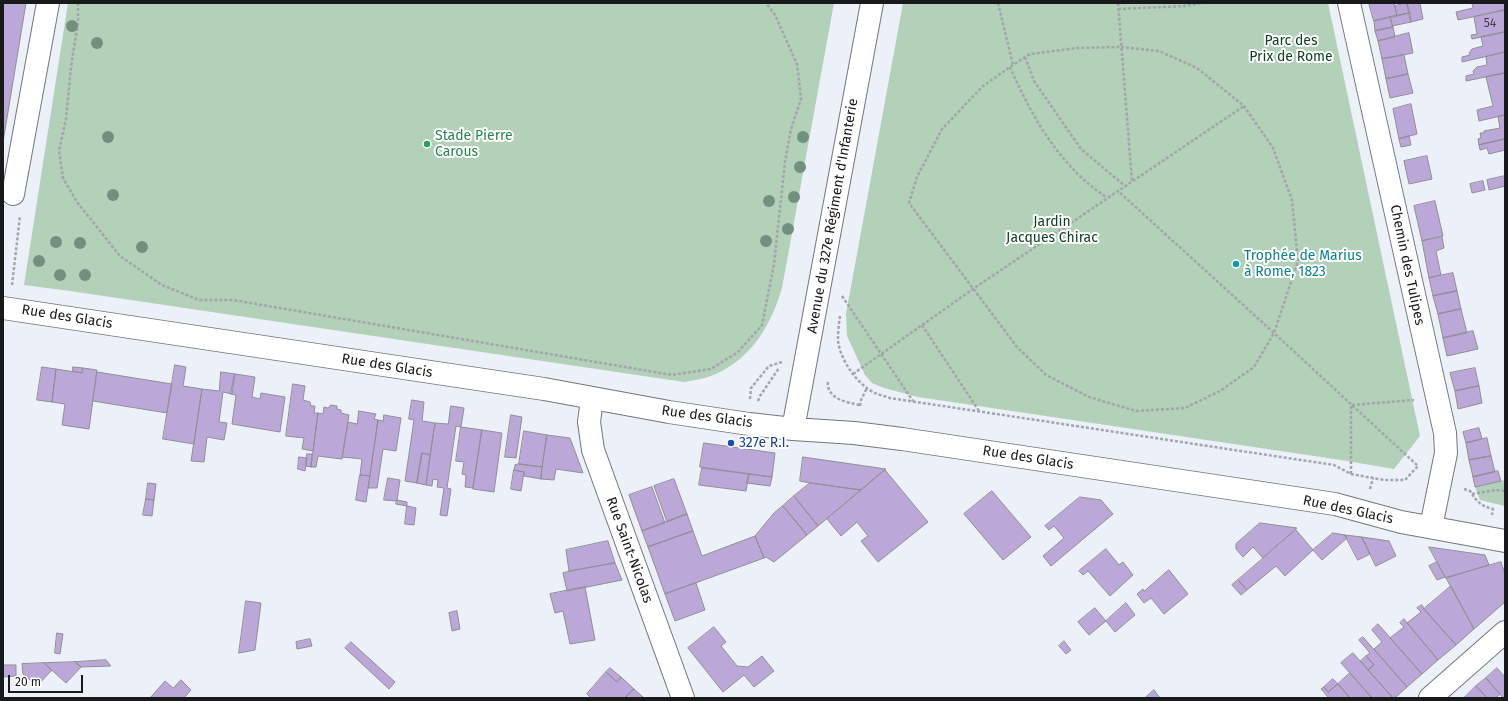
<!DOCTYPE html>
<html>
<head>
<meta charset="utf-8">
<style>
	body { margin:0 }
	#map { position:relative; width:1508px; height:701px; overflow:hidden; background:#ecf0f8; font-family:"Fira Sans",sans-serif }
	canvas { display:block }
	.frame { position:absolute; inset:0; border:4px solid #18191b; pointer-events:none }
	.scale { position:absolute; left:8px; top:675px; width:75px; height:18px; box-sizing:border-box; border:2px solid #18191b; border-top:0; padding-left:5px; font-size:12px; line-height:14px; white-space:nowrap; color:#18191b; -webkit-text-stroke:3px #fff; paint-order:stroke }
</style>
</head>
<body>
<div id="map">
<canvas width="1508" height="701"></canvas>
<div class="frame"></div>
<div class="scale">20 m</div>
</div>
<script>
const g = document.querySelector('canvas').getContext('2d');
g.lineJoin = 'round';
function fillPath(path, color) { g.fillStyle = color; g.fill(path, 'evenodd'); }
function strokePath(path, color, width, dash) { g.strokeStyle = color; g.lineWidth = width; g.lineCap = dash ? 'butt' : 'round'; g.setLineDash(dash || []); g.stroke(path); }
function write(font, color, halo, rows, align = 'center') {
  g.font = font + ' "Fira Sans",sans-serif'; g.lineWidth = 4; g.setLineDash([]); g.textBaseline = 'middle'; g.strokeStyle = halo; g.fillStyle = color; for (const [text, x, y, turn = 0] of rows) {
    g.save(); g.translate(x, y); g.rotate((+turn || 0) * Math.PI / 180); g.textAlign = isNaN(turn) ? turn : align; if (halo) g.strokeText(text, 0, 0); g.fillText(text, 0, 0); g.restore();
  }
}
fillPath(new Path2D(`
	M68,3H834L782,288C771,326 750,361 711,376C703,379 693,380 684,382L70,291L24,285Z
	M903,3H1328L1420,436L1394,469L1341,460L918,397L884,388L872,383L865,375L847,336L846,314Z
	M1505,480V506L1480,500L1475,487Z`), '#b3d0b8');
const building = new Path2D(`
	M3,3H26L3,142Z
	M1369,3H1394L1397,16L1374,21Z
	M1407,3L1410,13L1397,16L1395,6Z
	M1407,3H1420L1423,19L1411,22Z
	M1472,3H1505V10L1458,20L1456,12L1473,8Z
	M1505,10V32L1472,39L1471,35L1477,34L1474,17Z
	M1410,13L1411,22L1392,26L1390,17Z
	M1390,17L1393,27L1375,31L1374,21Z
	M1393,27L1395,37L1378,41L1375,31Z
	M1505,32V52L1462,62V57L1470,55L1469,53L1472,49L1483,46L1481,37Z
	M1409,33L1413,53L1382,59L1378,41Z
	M1505,52V73L1466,81V76L1474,74L1473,71L1477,67L1487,65L1486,57Z
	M1404,55L1408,74L1386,79L1382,59Z
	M1505,73V115L1479,121L1477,110L1493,106L1486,77Z
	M1408,74L1413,93L1390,98L1386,79Z
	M1411,104L1417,134L1399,139L1393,109Z
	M1505,115V139L1479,145L1478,139L1481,138L1480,133H1484V131L1500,128L1498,117Z
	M1409,136L1411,145L1401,147L1399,139Z
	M1505,139V150L1489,154L1487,148L1480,150L1479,145Z
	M1427,156L1432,179L1409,184L1404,161Z
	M1505,176V186L1489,190L1487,180Z
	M1483,181L1485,190L1472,193L1470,184Z
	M1435,201L1443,236L1422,241L1414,206Z
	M1442,237L1444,248L1436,251L1441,275L1429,278L1422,241Z
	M1453,273L1457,291L1433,296L1429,278Z
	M1457,291L1461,309L1438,314L1433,296Z
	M1461,309L1467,333L1443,338L1438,314Z
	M1473,331L1478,349L1447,356L1443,338Z
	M175,365L186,367L183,386L202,389L194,444L163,439Z
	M42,367L56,369L52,402L37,400Z
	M73,367L83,368L82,373L73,371Z
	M83,368L97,370L89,429L62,425L65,404L52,402L56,369L82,373Z
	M1475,368L1479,386L1455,391L1450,373Z
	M97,372L172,384L167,413L93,401Z
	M221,372L235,374L232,394L223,392L219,422L227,423L224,440L207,437L204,462L191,461L202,389L219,391Z
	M235,374L255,377L252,397L260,399L261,393L285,397L280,432L232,424L236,395L231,394Z
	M293,384L305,386L303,400L310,402L311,406H315L314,413H318L313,451L302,449L304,438L286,436Z
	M1479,386L1482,403L1458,409L1455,391Z
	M412,400L424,402L422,421L435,423L430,455L422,453L417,483L405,481L414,420L409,419Z
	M331,405L337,406V409L341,410V413L349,415L342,459L318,456L316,467H311L318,413L323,414L324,407L328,408Z
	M451,406L464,408L461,427L456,426L447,488L451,489L447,516L440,515L444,488L437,487L438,480L433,479L432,486L426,485L435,423L448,424Z
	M359,411L376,414L374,419L378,420L370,476L360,475L362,459L342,457L348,422L357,424Z
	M384,415L401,418L396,451L383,449L377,488H368L378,420L383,421Z
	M511,415L522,417L516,458L505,457Z
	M461,427L482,430L473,488L465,487L466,475L462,474L464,462L456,461Z
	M1479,428L1482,439L1466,443L1463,432Z
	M482,430L502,433L494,492L473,489Z
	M524,431L547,435L542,467L519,464Z
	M547,435L570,438L583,473L556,469L554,480L541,479Z
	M1487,438L1491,456L1469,460L1466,443Z
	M704,443L775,453L772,477L700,467Z
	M422,453L430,455L426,485L417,483Z
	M307,454H312L311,467L306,466Z
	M1491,456L1495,472L1473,477L1469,460Z
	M299,457L307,458L305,471L298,469Z
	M803,457L886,469L861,490L810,483L800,481Z
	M519,464L542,467L541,479L524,476V472L514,470L515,465Z
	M702,468L749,474L746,491L699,485Z
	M514,470L524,472L521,491L511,489Z
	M885,470L928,522L878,562L861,541L868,536L857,522L841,536L827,519Z
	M1498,471L1501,481L1475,487L1473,477Z
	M749,474L772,477L770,486L747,483Z
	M360,475L370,476L366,502L356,500Z
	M388,478L400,480L397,501L384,500Z
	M674,479L687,514L667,522L654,486Z
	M148,483L156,484L154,500L146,499Z
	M810,483L861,490L818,526L794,496Z
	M652,487L665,523L642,531L629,495Z
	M992,491L1031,537L1003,560L964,514Z
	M794,496L818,526L807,535L783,506Z
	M1080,497L1101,500L1113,514L1051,566L1043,556L1064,538L1054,526L1049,530L1045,526Z
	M146,499L154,500L152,516L143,515Z
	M397,500L407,502V506L396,504Z
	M407,506L416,508L414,525L405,524Z
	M783,506L807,535L774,562L766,557L764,558L755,536L774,513Z
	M687,514L693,531L648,547L642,531Z
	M1260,523L1297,528L1263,558L1253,547L1243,557L1236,549V544Z
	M1296,530L1313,550L1285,576L1276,566L1247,590L1238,580Z
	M693,531L702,556L755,536L764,558L665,594L648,547Z
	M1333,533L1345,535L1347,538L1322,560L1313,550Z
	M1345,535L1362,537L1370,554L1358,560Z
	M1362,537L1389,541L1396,556L1376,566Z
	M608,541L615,563L569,571L566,550Z
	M1429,547L1485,555L1489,565L1446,578Z
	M1106,549L1119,565L1123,562L1133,575L1110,596L1088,571L1083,575L1079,571Z
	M1437,562L1445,577L1437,580L1429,566Z
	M1501,562L1505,574V602L1474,629L1446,578Z
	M615,563L622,580L567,591L563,573Z
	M1169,570L1188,594L1164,614L1151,598L1144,603L1137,594L1143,589L1144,591Z
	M1238,580L1247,590L1241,595L1232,585Z
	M696,583L705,610L675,621L665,594Z
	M1451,586L1474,629L1456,645L1424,609Z
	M585,587L595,640L570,644L563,611L555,613L550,594Z
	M246,601L261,603L255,650L239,653Z
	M1126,603L1135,615L1115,632L1106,621Z
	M1422,605L1424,609L1456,645L1438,660L1407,623L1421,612L1417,608Z
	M1095,608L1106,621L1089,635L1078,622Z
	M457,611L460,629L452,631L449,613Z
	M1404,619L1438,660L1422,674L1390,638L1404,627L1400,623Z
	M1378,624L1422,674L1407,687L1374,649L1382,642L1372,630Z
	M714,627L726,642L721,646L737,666L748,667L762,656L774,671L754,687L744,675L723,692L688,648Z
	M57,633L63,634L60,654L55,653Z
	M1363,637L1407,687L1395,698H1393L1368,670L1374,665L1366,656L1370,653L1359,640Z
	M310,639L312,646L297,649L296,642Z
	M1064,641L1071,650L1066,654L1059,646Z
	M351,642L395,682L389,689L345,648Z
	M1353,653L1368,670L1393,698H1372L1341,663Z
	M1366,656L1374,665L1368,670L1361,661Z
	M106,660L111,666L81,667L75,662Z
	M75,662L81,667L66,683L44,663Z
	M44,663L52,670L37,686L23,674L22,664Z
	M3,665H16V676L3,677Z
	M610,668L621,677L617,682L606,672Z
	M1497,668L1505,677V698H1503L1486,678Z
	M606,672L617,682L621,677L634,689L625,698H591L587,694Z
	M1350,673L1372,698H1350L1338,684Z
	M1486,678L1500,694L1496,698H1487L1476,686Z
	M1333,679L1338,684L1328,692L1324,687Z
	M181,680L191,690L184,698H150L165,681L173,688Z
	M1338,684L1350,698H1329L1321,689L1324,687L1328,692Z
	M1476,686L1487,698H1464Z
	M634,689L644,698H625Z
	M1154,690L1160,698H1145Z`);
fillPath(building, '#bba8d8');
strokePath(building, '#908e95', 1);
const minor = new Path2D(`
	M1349,3L1445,433L1446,453L1431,527
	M13,194L48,3
	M3,308L544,389L669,412L749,424L793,429L854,433L902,439L1335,504L1401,522L1505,541
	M592,399L589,422L593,450L683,698
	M793,429L872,3
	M1430,698L1505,632`);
strokePath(minor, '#73767d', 24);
strokePath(new Path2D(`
	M78,3V22L71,67L66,119L59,151L63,178L77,202L120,256L162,285L199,300H233L672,375L711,369L738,352L762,325L774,264L785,162L791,129L801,99L797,64L775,15L766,3
	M998,3L1013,65
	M1118,3L1132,181
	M1118,9L1185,6L1203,3
	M1121,47L1159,51L1197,68L1244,106L1273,148L1292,200L1298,261L1274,333L1254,367L1220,391L1185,408L1136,411L1089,397L1046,375L1017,347L909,203L917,177L942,129L983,86L1013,65L1030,54L1077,48Z
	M1025,57L1034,81L1081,149L1125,186
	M1010,67C1027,106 1049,147 1081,177C1089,185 1098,191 1107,198
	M12,285L20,216
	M842,296L913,401
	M840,316C839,323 838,331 838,338C838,357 857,385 875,393C879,395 885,396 890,398L1334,465L1351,474L1384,480H1405L1418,466L1274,333L1118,191
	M922,325L979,411
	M853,374L973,289L1244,106
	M828,382C826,399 849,403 860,405
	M750,399L751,388L769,366L782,362
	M758,401L760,396L779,368
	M860,406L861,400L867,388
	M1351,474V405L1414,400
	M1370,489L1373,478
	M1464,489L1470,491C1477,502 1481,506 1493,509L1492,515
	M1472,494L1496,490L1505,491`), '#a2a5ab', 2.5, [3, 2]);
strokePath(minor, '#fff', 22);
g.fillStyle = '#729080';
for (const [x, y] of [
	[72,26],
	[97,43],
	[108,137],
	[803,137],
	[800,167],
	[113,195],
	[794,197],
	[769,201],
	[788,229],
	[766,241],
	[56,242],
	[80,243],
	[142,247],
	[39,261],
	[60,275],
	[85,275]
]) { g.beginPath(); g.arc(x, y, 6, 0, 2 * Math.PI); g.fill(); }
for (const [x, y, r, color] of [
	[427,144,4,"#2e9e5b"],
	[1236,264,4,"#0f9aa8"],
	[731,443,4,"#1a4fb4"]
]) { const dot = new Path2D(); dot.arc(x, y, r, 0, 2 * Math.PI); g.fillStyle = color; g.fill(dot); strokePath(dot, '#fff', 1.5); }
write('12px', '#413d4a', null, [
	["54",1490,24]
]);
write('14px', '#0e411e', '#fff', [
	["Parc des",1291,41],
	["Prix de Rome",1291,57],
	["Jardin",1052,222],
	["Jacques Chirac",1052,238]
]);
write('14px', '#27864d', '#fff', [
	["Stade Pierre",435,136],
	["Carous",435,152]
], 'left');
write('14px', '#18191b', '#fff', [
	["Avenue du 327e Régiment d'Infanterie",833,216,-80],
	["Chemin des Tulipes",1407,265,78],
	["Rue des Glacis",67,317,9],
	["Rue des Glacis",387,366,9],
	["Rue des Glacis",707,417,8],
	["Rue des Glacis",1028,458,9],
	["Rue des Glacis",1348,510,12],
	["Rue Saint-Nicolas",629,550,70]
]);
write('14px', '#0d838f', '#fff', [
	["Trophée de Marius",1244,256],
	["à Rome, 1823",1244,272]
], 'left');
write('14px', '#164399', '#fff', [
	["327e R.I.",739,443]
], 'left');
</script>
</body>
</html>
